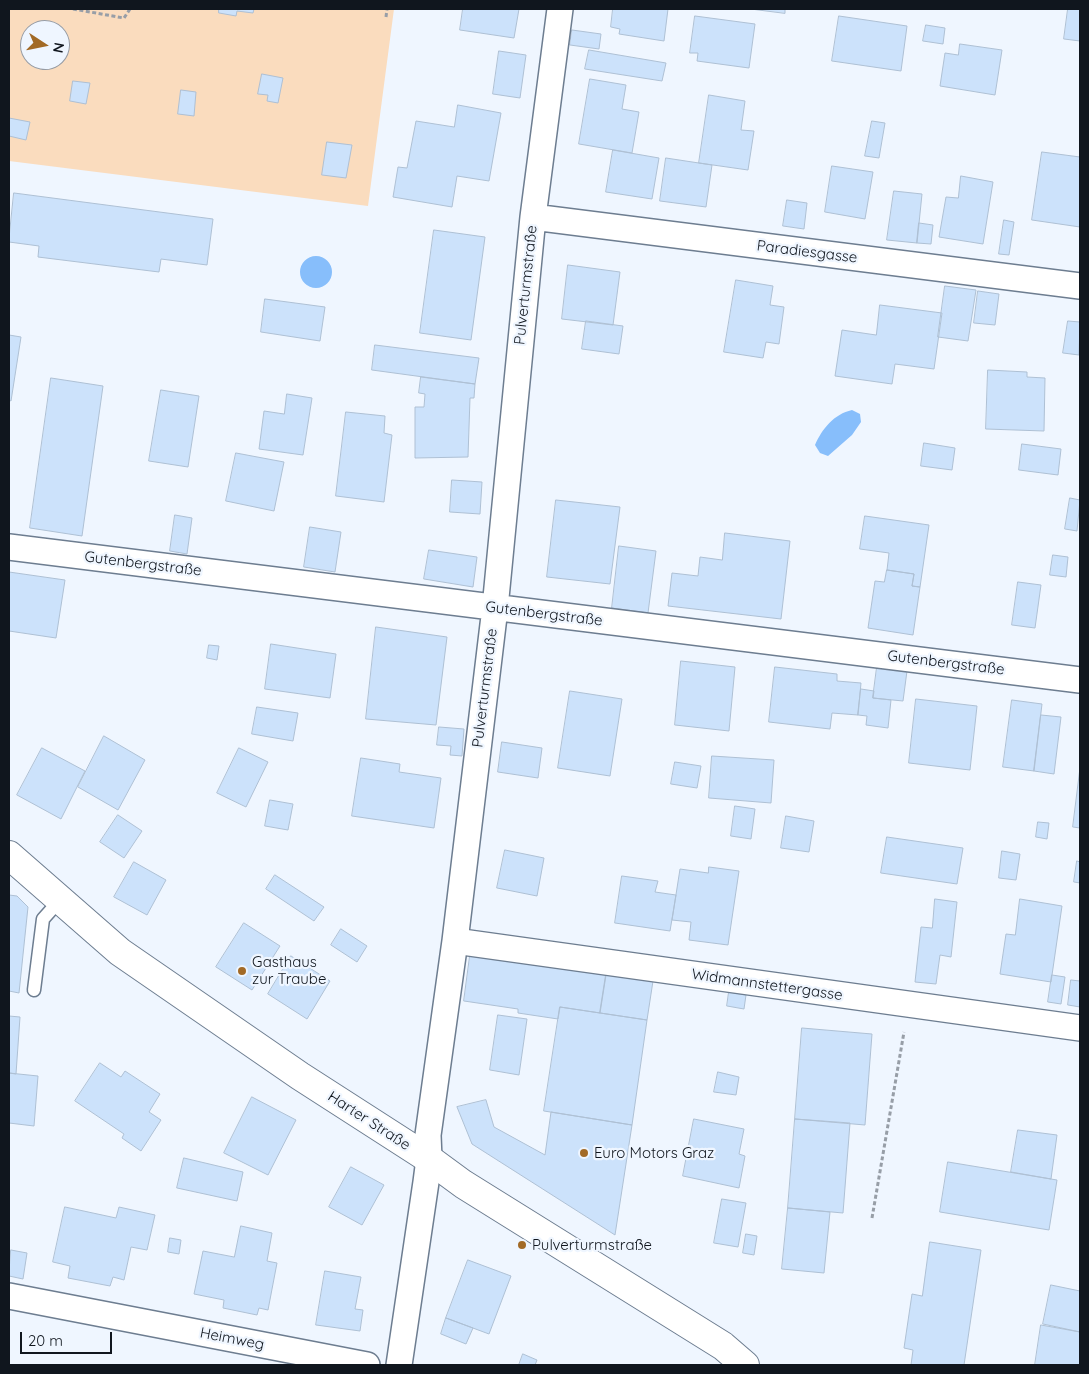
<!DOCTYPE html>
<html>
<head>
<meta charset="utf-8">
<style>
	body { margin:0 }
	#map { position:relative; width:1089px; height:1374px; overflow:hidden; background:#eff6ff; font-family:Quicksand,sans-serif }
	canvas { display:block }
	.frame { position:absolute; inset:0; border:10px solid #10161e; pointer-events:none }
	.north { position:absolute; left:20px; top:20px; width:50px; height:50px; box-sizing:border-box; background:#eff6ff; border:1px solid #969ca5; border-radius:50%; rotate:101deg; font-size:14px; font-weight:700; line-height:20px; text-align:center; color:#10161e }
	.north::after { content:''; display:block; margin:auto; width:18px; height:22px; background:#a26a26; clip-path:polygon(50% 0,100% 100%,50% 72%,0 100%) }
	.scale { position:absolute; left:20px; top:1332px; width:92px; height:22px; box-sizing:border-box; border:2px solid #10161e; border-top:0; padding-left:6px; font-size:15px; line-height:18px; white-space:nowrap; color:#10161e; -webkit-text-stroke:4px #eff6ff; paint-order:stroke }
</style>
</head>
<body>
<div id="map">
<canvas width="1089" height="1374"></canvas>
<div class="frame"></div>
<div class="north">N</div>
<div class="scale">20 m</div>
</div>
<script>
const g = document.querySelector('canvas').getContext('2d');
g.lineJoin = 'round';
function fillPath(path, color) { g.fillStyle = color; g.fill(path, 'evenodd'); }
function strokePath(path, color, width, dash) { g.strokeStyle = color; g.lineWidth = width; g.lineCap = dash ? 'butt' : 'round'; g.setLineDash(dash || []); g.stroke(path); }
function write(font, color, halo, rows, align = 'center') {
  g.font = font + ' Quicksand,sans-serif'; g.lineWidth = 4.5; g.setLineDash([]); g.textBaseline = 'middle'; g.strokeStyle = halo; g.fillStyle = color; for (const [text, x, y, turn = 0] of rows) {
    g.save(); g.translate(x, y); g.rotate((+turn || 0) * Math.PI / 180); g.textAlign = isNaN(turn) ? turn : align; if (halo) g.strokeText(text, 0, 0); g.fillText(text, 0, 0); g.restore();
  }
}
fillPath(new Path2D(`
	M9,9H394L368,206L9,161ZM30,30H60V60H30Z`), '#fadcbe');
fillPath(new Path2D(`
	M300 272a16 16 0 1 1 32 0a16 16 0 1 1-32 0Z
	M852,410L860,414L861,422L852,435L828,456L820,453L815,445C822,429 834,414 852,410Z`), '#87befb');
const building = new Path2D(`
	M219,9H254L253,13L237,11L236,16L219,13Z
	M463,9H519L514,38L460,30Z
	M613,9H668L664,41L619,34L620,29L611,27Z
	M751,9H785V13Z
	M1068,9H1080V41L1064,39Z
	M695,16L755,24L749,68L697,61L698,53H690Z
	M839,16L907,26L901,71L832,61Z
	M926,25L945,28L943,44L923,41Z
	M572,30L601,34L599,49L570,45Z
	M960,44L1002,50L995,95L940,86L945,53L958,55Z
	M589,50L666,63L662,81L585,69Z
	M499,51L526,55L520,98L493,94Z
	M262,74L283,78L278,103L267,101L268,95L258,94Z
	M590,79L626,85L622,109L639,112L632,153L579,144Z
	M73,81L90,83L86,104L70,101Z
	M181,90L196,92L194,116L178,114Z
	M709,95L745,101L741,130L754,131L748,170L699,163Z
	M458,105L501,113L489,181L457,176L452,207L393,197L398,167L407,168L416,121L454,127Z
	M9,118L30,122L26,140L9,136Z
	M872,121L885,123L879,158L865,156Z
	M327,142L352,145L346,178L322,175Z
	M613,150L659,158L652,199L606,192Z
	M1042,152L1080,157V227L1032,220Z
	M666,158L712,165L706,207L660,201Z
	M832,166L873,172L865,219L825,212Z
	M961,176L993,182L983,244L939,237L946,197L958,198Z
	M894,191L922,194L917,243L887,240Z
	M14,193L213,219L207,265L161,259L159,272L38,257L39,246L9,242Z
	M787,200L807,203L804,229L783,226Z
	M1004,220L1014,222L1009,255L999,254Z
	M919,223L933,225L931,244L917,243Z
	M434,230L485,237L471,340L420,333Z
	M568,265L620,272L613,325L562,319Z
	M736,280L773,286L770,305L784,307L779,344L766,342L763,358L724,352Z
	M945,286L976,290L968,341L938,337Z
	M978,291L999,294L995,325L974,323Z
	M265,299L325,307L320,341L261,332Z
	M880,305L942,313L934,369L895,364L892,384L835,376L842,330L876,335Z
	M586,321L623,326L619,354L582,349Z
	M1068,321L1080,322L1079,355L1063,353Z
	M9,335L21,337L11,401L9,400Z
	M375,345L479,358L475,384L372,370Z
	M988,370L1027,372V377L1045,378L1044,431L986,429Z
	M421,377L475,384L474,398H470L468,457L415,458V407H424L425,394L419,393Z
	M51,378L103,386L82,536L30,528Z
	M161,390L199,396L188,467L149,461Z
	M287,394L312,398L303,455L259,449L264,411L284,414Z
	M346,412L385,416L384,433L392,435L384,502L336,496Z
	M924,443L955,448L952,470L921,466Z
	M1022,444L1061,449L1058,475L1019,470Z
	M236,453L284,462L274,511L226,501Z
	M452,480L482,482L480,514L450,512Z
	M1070,498L1080,500L1077,531L1065,529Z
	M556,500L620,507L610,584L547,577Z
	M175,515L192,518L187,554L170,551Z
	M865,516L929,525L920,587L912,586L914,574L887,570L889,553L860,549Z
	M310,527L341,532L335,572L304,567Z
	M725,533L790,541L781,619L668,606L672,573L698,576L700,557L722,560Z
	M619,546L656,551L648,613L612,608Z
	M429,550L477,557L473,587L424,579Z
	M1053,555L1068,557L1066,577L1050,575Z
	M887,570L914,574L912,586L920,587L913,635L868,628L875,581L884,582Z
	M9,572L65,580L56,638L9,631Z
	M1018,582L1041,585L1035,628L1012,625Z
	M376,627L447,637L436,725L366,719Z
	M271,644L336,654L330,698L265,689Z
	M209,645L219,646L217,660L207,658Z
	M681,661L735,667L729,731L675,725Z
	M775,667L837,674V681L861,683L858,715L832,713L830,729L769,722Z
	M877,667L907,671L903,701L873,698Z
	M861,689L874,691L873,698L891,700L888,728L866,725L867,716L858,715Z
	M570,691L622,699L610,776L558,768Z
	M916,699L977,706L970,770L909,763Z
	M1012,700L1042,704L1034,771L1003,767Z
	M257,707L298,713L293,741L252,734Z
	M1041,715L1061,717L1054,774L1034,771Z
	M439,727L464,729L462,756L450,755L451,746L437,745Z
	M104,736L145,760L118,810L78,787Z
	M502,742L542,748L538,778L498,772Z
	M42,748L85,771L61,819L17,795Z
	M239,748L268,762L246,807L217,793Z
	M712,756L774,760L771,803L709,798Z
	M361,758L400,764L399,772L441,778L434,828L352,816Z
	M675,762L701,766L697,788L671,784Z
	M1080,768V828L1073,827Z
	M270,800L293,804L288,830L265,826Z
	M735,806L755,809L751,839L731,836Z
	M118,815L142,831L124,858L100,842Z
	M786,816L814,821L809,852L781,848Z
	M1038,822L1049,823L1047,839L1036,837Z
	M887,837L963,848L957,884L881,873Z
	M505,850L544,858L537,896L497,888Z
	M1002,851L1020,854L1016,880L999,878Z
	M1077,861L1080,862V883L1074,882Z
	M134,862L166,880L147,915L114,897Z
	M709,867L739,871L728,945L689,940L691,922L672,920L680,869L708,873Z
	M275,875L324,907L314,921L266,889Z
	M622,876L658,881L655,892L676,895L670,931L615,923Z
	M9,895L17,896L28,907L19,993L9,991Z
	M935,899L957,902L951,957L940,955L936,984L915,982L921,927L932,928Z
	M1020,899L1062,906L1051,982L1000,974L1006,934L1015,935Z
	M244,923L280,946L252,990L216,967Z
	M341,929L367,946L357,962L331,945Z
	M291,956L330,981L307,1019L268,994Z
	M470,956L606,975L600,1013L560,1007L558,1019L518,1013V1009L464,1001Z
	M606,975L653,981L647,1020L600,1013Z
	M1052,975L1065,977L1061,1004L1048,1002Z
	M1071,980L1080,981V1007L1068,1005Z
	M729,992L746,995L744,1009L727,1006Z
	M560,1007L647,1020L632,1125L544,1111Z
	M498,1015L527,1019L519,1075L490,1070Z
	M9,1016L20,1017L16,1074L9,1073Z
	M802,1028L872,1034L865,1125L795,1119Z
	M100,1063L121,1077L125,1071L160,1094L149,1112L161,1120L141,1151L122,1138L124,1134L75,1101Z
	M718,1072L739,1077L736,1095L714,1092Z
	M9,1073L38,1076L34,1126L9,1123Z
	M252,1097L296,1120L268,1175L224,1153Z
	M486,1100L494,1127L545,1155L551,1112L632,1125L615,1235L472,1144L457,1107Z
	M694,1119L744,1129L739,1154L745,1156L739,1188L683,1176Z
	M795,1119L850,1123L843,1213L788,1208Z
	M1018,1130L1057,1135L1051,1179L1011,1172Z
	M184,1158L243,1172L237,1201L177,1188Z
	M948,1162L1057,1180L1049,1230L940,1212Z
	M351,1167L384,1185L362,1225L329,1207Z
	M722,1199L746,1203L738,1247L714,1243Z
	M65,1207L116,1218L119,1207L155,1215L147,1250L131,1247L124,1280L113,1277L110,1286L68,1278L70,1266L53,1262Z
	M788,1208L830,1212L824,1273L782,1269Z
	M241,1226L272,1233L267,1261L277,1263L268,1310L259,1308L257,1315L223,1308L224,1300L194,1294L203,1251L234,1257Z
	M746,1234L757,1236L754,1255L743,1253Z
	M170,1238L181,1240L179,1254L168,1252Z
	M930,1242L981,1250L964,1365H911L913,1350L904,1348L912,1294L922,1296Z
	M11,1250L27,1253L23,1279L9,1276Z
	M468,1260L511,1276L489,1334L446,1318Z
	M325,1271L361,1277L355,1309L363,1310L360,1331L316,1325Z
	M1051,1285L1080,1291V1332L1043,1324Z
	M446,1318L473,1328L466,1344L441,1334Z
	M1041,1325L1080,1332V1365H1035Z
	M523,1354L537,1360L535,1365H519Z`);
fillPath(building, '#cce2fb');
strokePath(building, '#aec0d4', 1);
const lane = new Path2D(`
	M34,990L43,919L60,900`);
const street = new Path2D(`
	M533,217L1080,286
	M9,547L1080,680
	M455,941L1080,1028
	M9,1296L367,1365
	M399,1365L426,1182L429,1159L428,1135L455,941L495,608L533,217L560,9`);
const secondary = new Path2D(`
	M9,855L120,952L300,1076L429,1159L463,1184L723,1346L745,1365`);
strokePath(lane, '#6d7d90', 15);
strokePath(street, '#6d7d90', 28);
strokePath(secondary, '#6d7d90', 30);
strokePath(new Path2D(`
	M73,9L124,18L130,9
	M386,17L387,9
	M872,1218L904,1032`), '#979ea7', 3, [4, 2.5]);
strokePath(lane, '#fff', 12);
strokePath(street, '#fff', 25);
strokePath(secondary, '#fff', 28);
for (const [x, y, r, color] of [
	[242,971,5,"#a26a26"],
	[584,1153,5,"#a26a26"],
	[522,1245,5,"#a26a26"]
]) { const dot = new Path2D(); dot.arc(x, y, r, 0, 2 * Math.PI); g.fillStyle = color; g.fill(dot); strokePath(dot, '#eff6ff', 2); }
write('15px', '#10161e', '#eff6ff', [
	["Paradiesgasse",807,252,7],
	["Pulverturmstraße",526,285,-84],
	["Gutenbergstraße",143,564,7],
	["Gutenbergstraße",544,614,7],
	["Gutenbergstraße",946,663,7],
	["Pulverturmstraße",485,688,-83],
	["Widmannstettergasse",767,985,8],
	["Harter Straße",369,1121,33],
	["Heimweg",232,1339,11]
]);
write('15px', '#10161e', '#eff6ff', [
	["Gasthaus",252,962],
	["zur Traube",252,979],
	["Euro Motors Graz",594,1153],
	["Pulverturmstraße",532,1245]
], 'left');
</script>
</body>
</html>
